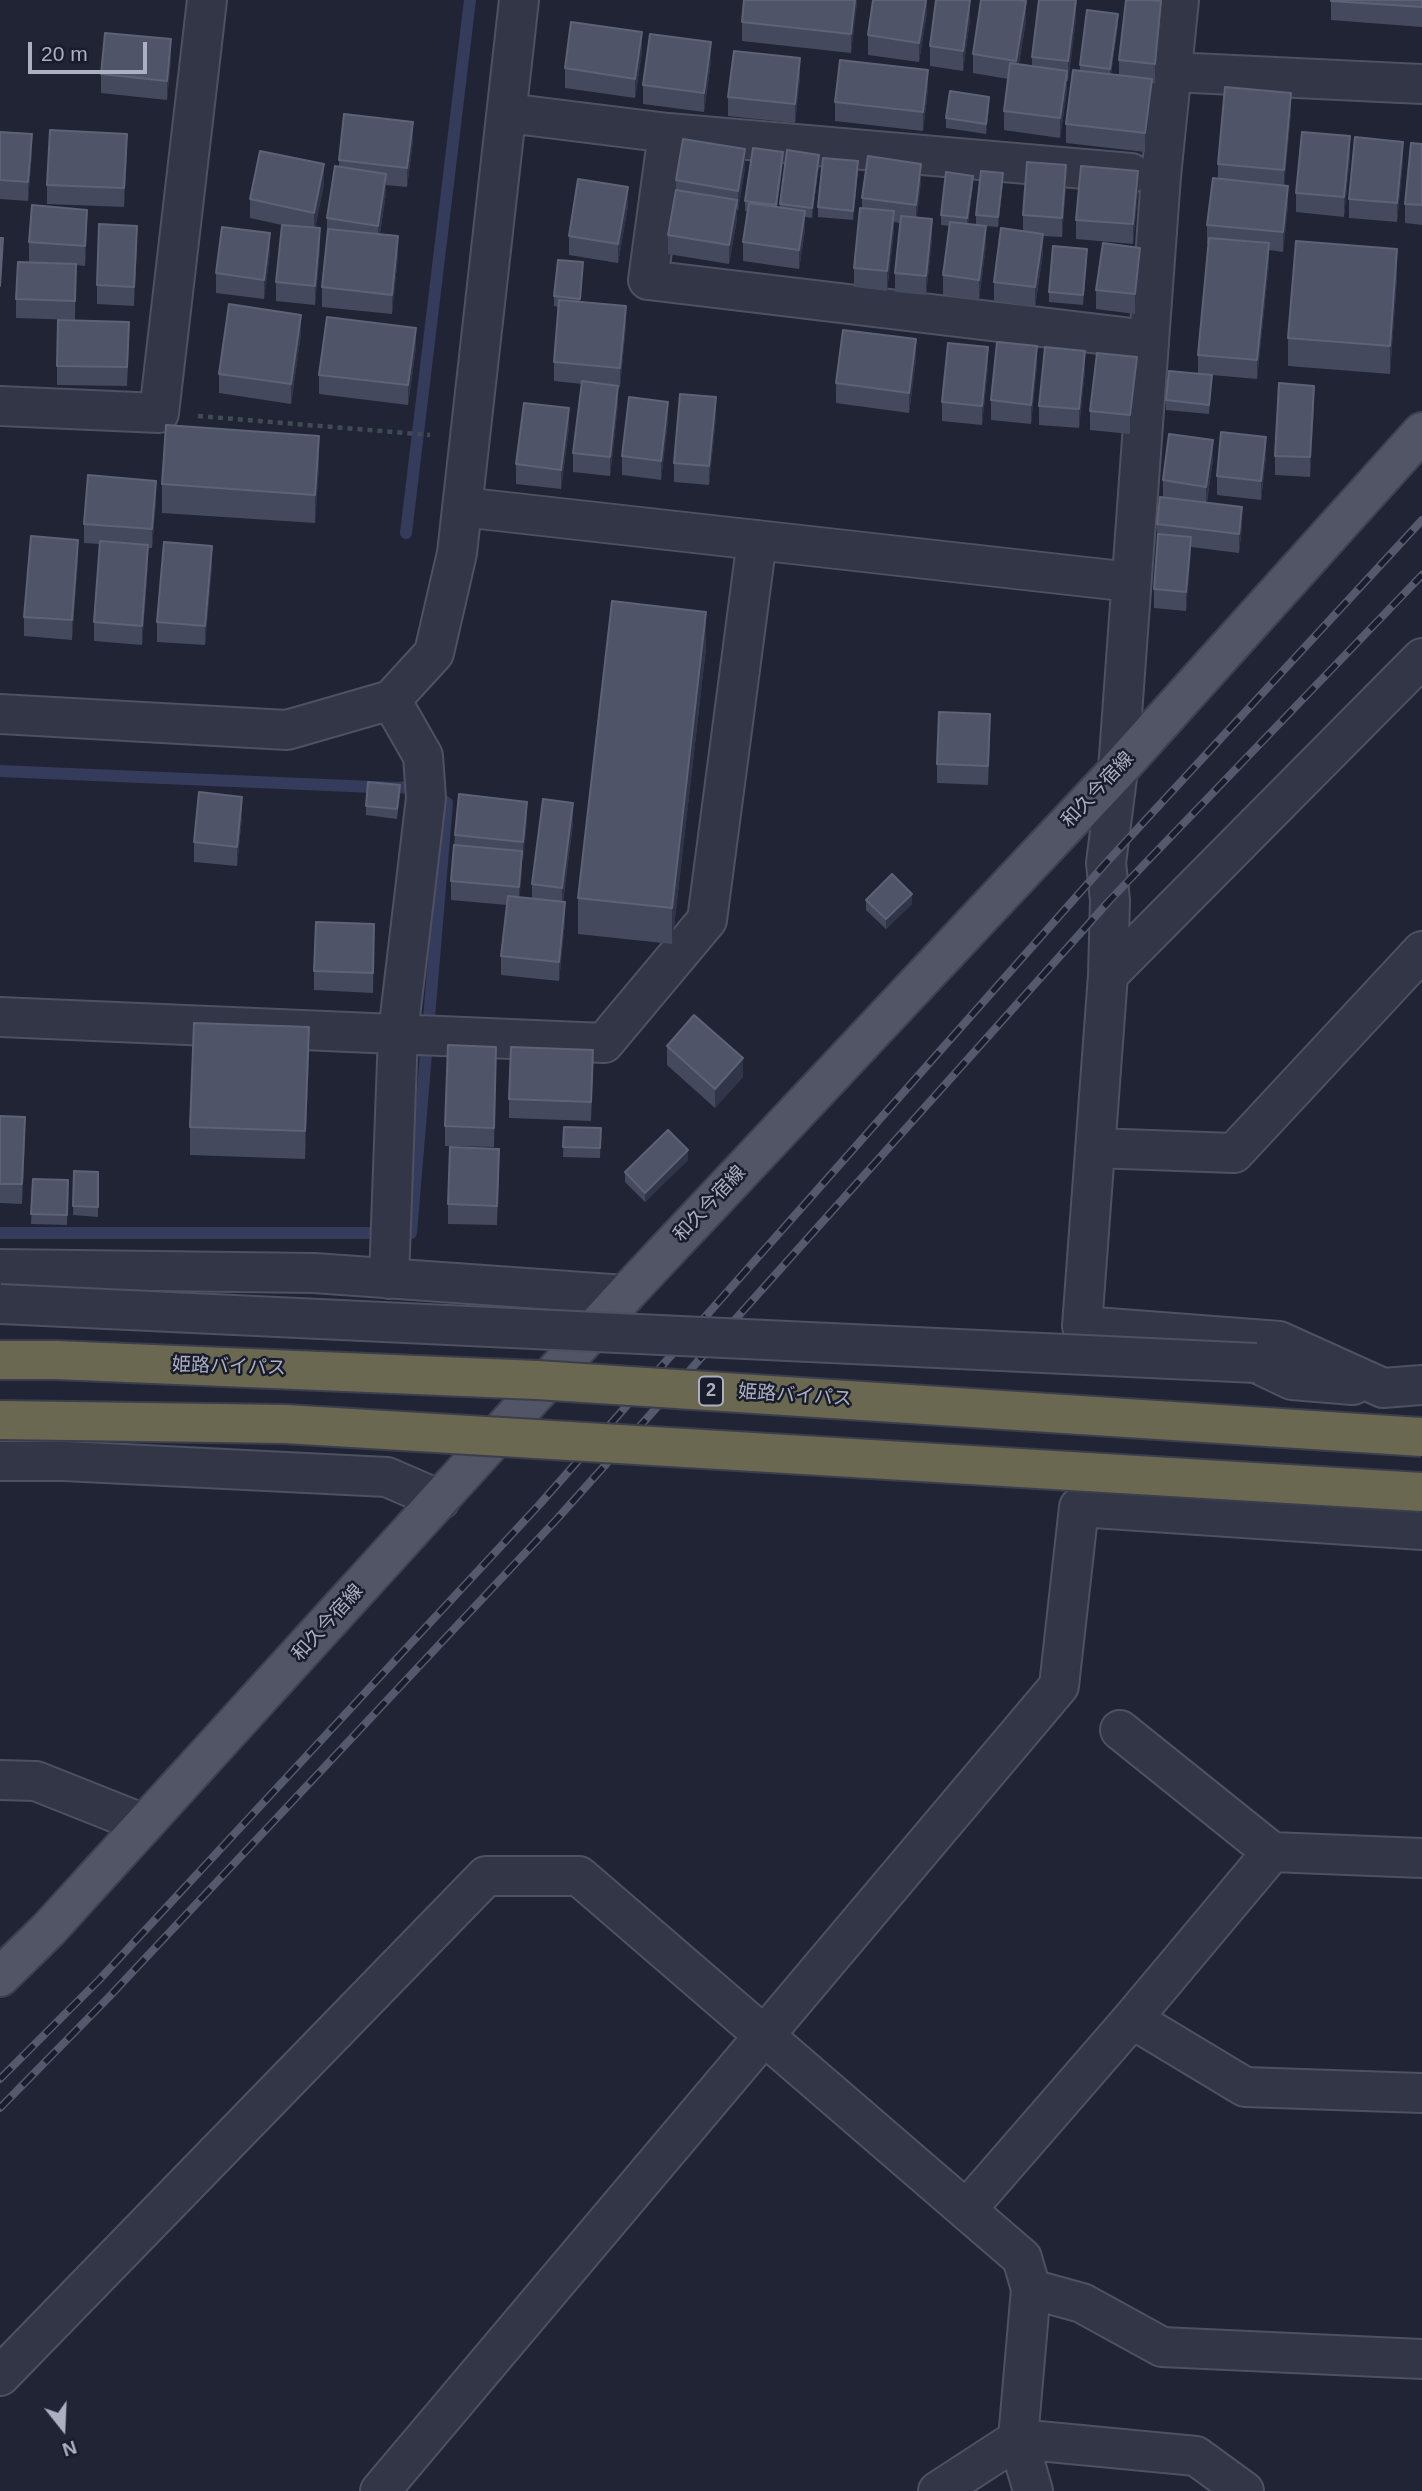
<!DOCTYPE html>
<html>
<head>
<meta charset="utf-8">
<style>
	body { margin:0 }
	#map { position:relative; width:1422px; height:2491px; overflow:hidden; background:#202435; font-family:Arial,sans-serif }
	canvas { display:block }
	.north { position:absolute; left:28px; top:2393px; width:70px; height:70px; -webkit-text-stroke:5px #191c2a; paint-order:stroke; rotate:162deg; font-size:19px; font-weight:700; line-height:28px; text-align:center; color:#adb0c3 }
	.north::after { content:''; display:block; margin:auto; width:24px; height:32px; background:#adb0c3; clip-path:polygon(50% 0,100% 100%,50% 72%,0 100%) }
	.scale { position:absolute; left:28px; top:42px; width:119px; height:32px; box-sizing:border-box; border:4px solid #adb0c3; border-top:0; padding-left:9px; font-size:21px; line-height:24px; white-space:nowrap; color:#adb0c3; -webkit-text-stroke:5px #191c2a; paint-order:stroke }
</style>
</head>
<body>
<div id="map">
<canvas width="1422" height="2491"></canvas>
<div class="north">N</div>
<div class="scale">20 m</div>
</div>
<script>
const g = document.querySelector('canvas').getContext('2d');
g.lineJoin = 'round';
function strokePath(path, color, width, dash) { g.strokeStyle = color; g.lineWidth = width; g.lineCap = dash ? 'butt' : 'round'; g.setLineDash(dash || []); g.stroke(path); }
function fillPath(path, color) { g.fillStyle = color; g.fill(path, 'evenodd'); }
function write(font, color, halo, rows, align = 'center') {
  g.font = font + ' Arial,"Noto Sans JP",sans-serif'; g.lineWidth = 5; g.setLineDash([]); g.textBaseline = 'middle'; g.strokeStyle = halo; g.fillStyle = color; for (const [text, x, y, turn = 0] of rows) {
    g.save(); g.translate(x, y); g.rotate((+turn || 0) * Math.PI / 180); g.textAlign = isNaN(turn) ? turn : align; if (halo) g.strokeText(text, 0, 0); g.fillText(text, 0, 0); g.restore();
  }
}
strokePath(new Path2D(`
	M406,533L470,0
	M0,771L397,788L419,786L447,803L411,1233H0`), '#353b5b', 12);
const minor = new Path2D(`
	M1179,0L1161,176L1118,770L1106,863L1110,900L1108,975L1082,1326L1279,1341L1383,1388L1422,1385
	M1172,72L1422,84
	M507,113L668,133L1131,173
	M668,133L648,280L1149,340
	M0,406L159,413L207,0
	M462,507L1131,582
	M0,714L287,730L391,700L434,653L457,553L519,0
	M1108,975L1422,658
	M0,1017L604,1043L707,920L757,540
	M1095,1148L1234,1153L1422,951
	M0,1269L314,1273L625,1295
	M389,1279L398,1033L426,798L423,756L391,700
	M1256,1363L1292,1380L1353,1385
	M0,1461H64L387,1477L440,1500
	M1120,1730L1272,1852
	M0,1780L36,1781L144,1824
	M1132,2019L1245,2087L1422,2093
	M966,2210L1132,2019L1272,1852L1422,1858
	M1031,2289L1082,2303L1162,2347L1422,2359
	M0,2376L486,1876H579L1022,2258L1031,2289L1018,2439L938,2491
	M380,2491L1059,1686L1079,1507L1422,1530
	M1033,2491L1018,2439L1196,2456L1244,2491`);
const major = new Path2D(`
	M0,1977L49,1929L625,1295L1118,770L1422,432`);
strokePath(minor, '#4e5161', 42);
strokePath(major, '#3d404f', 42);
strokePath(new Path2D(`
	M198,416L430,435`), '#3f4c53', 4.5, [5, 5]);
strokePath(minor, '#333646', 38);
strokePath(major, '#515566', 38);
const rail = new Path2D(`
	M0,2079L99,1980L539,1505L1106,863L1422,520
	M0,2108L109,1997L557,1519L1110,900L1422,575`);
strokePath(rail, '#55596d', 8);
strokePath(rail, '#191c2a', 5, [16]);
const minorBridge = new Path2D(`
	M0,1304L1256,1363`);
const highwayBridge = new Path2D(`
	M0,1360H56L537,1380L1422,1437
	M0,1420L285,1424L1422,1492`);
strokePath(minorBridge, '#4e5161', 42, []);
strokePath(highwayBridge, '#3b3e4d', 42, []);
strokePath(minorBridge, '#333646', 38);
strokePath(highwayBridge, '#6b6851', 38);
fillPath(new Path2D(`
	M857,0L851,53L742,41V22Z
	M927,0V12L919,62L868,55V35Z
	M1331,0H1422V27L1331,20Z
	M970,19L963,71L930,66V46Z
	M1076,19L1068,81H1067V90L1060,138L1004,130V111L1008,79L973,73V54L1026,21L1019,64L1032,66V57Z
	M1161,21L1155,83H1152V98L1145,152L1066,143V124L1080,70V65L1118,24L1111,74L1119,75V60Z
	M642,51L635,98L565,88V68Z
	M171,59L167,100L101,93V74Z
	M711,61L704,112L643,104V85Z
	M800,77L795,123L728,116V97Z
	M928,89L923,131L835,121V102Z
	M989,107L986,134L946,128V118Z
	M1291,112L1284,185L1288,205L1283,252L1269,250V263L1257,379L1212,375L1209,414L1166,410V400L1198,373V355L1209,244H1207V225L1218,178V164Z
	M0,132L32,153L28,201L0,199Z
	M413,141L407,187L386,185V193L380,234L398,255L392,314L322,307V287L327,237V218L339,166V160Z
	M1422,144V225L1405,223V204Z
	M127,153L124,207L47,204V185Z
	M1350,155L1344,217L1296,212V193Z
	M1403,161L1397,222L1349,218V199Z
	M783,162L777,207L780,208V204L819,164L812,218L805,217V230L799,269L743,261V242L747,211H745V201Z
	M745,168L738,210H737V219L729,264L668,254V235L676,191V180Z
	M858,171L853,220L818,217V207Z
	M921,183L916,218L932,239L926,295L895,292V273L900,223L894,222V230L887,291L854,287V268L862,208V198Z
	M1003,183L998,227L985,226L986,245L979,300L943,295V275L950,226L941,225V215L973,185L968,224L976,225V215Z
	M324,184L315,228L320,248L315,305L276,301V282L282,225L250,218V199Z
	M1066,184L1062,237L1043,236V253L1035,307L994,301V282L1023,231V215Z
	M1138,190L1133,244L1076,239V220Z
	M628,206L618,263L569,255V236Z
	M87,229L85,266L76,265L75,320L16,318V299L55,263L29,262V242Z
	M137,245L134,306L97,304V285Z
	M270,252L264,299L216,293V273Z
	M1087,259L1083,305L1049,302V292Z
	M1140,267L1135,314L1096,309V290Z
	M583,272L580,302L626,325L620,387H618V405L610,476L573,472V453L582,384L554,381V362L559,307L554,306V296Z
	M1397,277L1390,374L1288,366V338Z
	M301,334L291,404L219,393V374Z
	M129,341L127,386L57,385V366Z
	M416,347L408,405L319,394V375Z
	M916,359L909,413L836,403V383Z
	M1037,365L1031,424L991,420V400Z
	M988,367L982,425L942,421V402Z
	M1085,370L1079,428L1039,425V406Z
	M1137,377L1130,434L1090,430V411Z
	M1314,405L1310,477L1275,475V456Z
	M716,417L709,485L674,482V463Z
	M668,421L661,480L622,475V456Z
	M569,427L561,489L516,484V464Z
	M1266,456L1261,500L1217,495V476Z
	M1213,459L1207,502L1242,526L1239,553L1191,547L1186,611L1154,608V589L1158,543H1157V524L1163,497V480Z
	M319,464L315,523L162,513V484Z
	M156,500L152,548H148V564L142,645L94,641V622L100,544L84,543V524Z
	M78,559L72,640L24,636V617Z
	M212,565L205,645L157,642V622Z
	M706,648L672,944L578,934V898Z
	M990,733L988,785L937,783V764Z
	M400,795L397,819L366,815V806Z
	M242,816L237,866L194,862V842Z
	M527,821L522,862L519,897L532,899V884L573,823L563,902L565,921L559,981L501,975V956L507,905L451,900V881L455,835Z
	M866,900L912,904L886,929L866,910Z
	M374,944L373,993L314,990V971Z
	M667,1046L743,1077L715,1108L667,1065Z
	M309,1055L305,1159L190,1155V1127Z
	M496,1066L494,1147L445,1146V1126Z
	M593,1069L591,1121L509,1118V1099Z
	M0,1116L25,1136L22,1204L0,1203Z
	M564,1127L601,1128L600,1158L563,1157Z
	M688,1160L645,1202L625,1182V1172Z
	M499,1168L497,1225L448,1224V1204Z
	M74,1171L98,1172V1217L73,1215Z
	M33,1179L68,1180L67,1225L31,1224Z`), '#44495e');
fillPath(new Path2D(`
	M855,0H857V5L851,53V34Z
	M926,0H927V12L919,62V43Z
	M970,0V19L963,71V51Z
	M1076,0V19L1068,81V61Z
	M1026,1V21L1016,80V61Z
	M1161,1V21L1155,83V64Z
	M1118,14V24L1110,79V69Z
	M642,32V51L635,98V79Z
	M171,39V59L167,100V81Z
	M711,42V61L704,112V93Z
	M800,58V77L795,123V104Z
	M928,70V89L923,131V112Z
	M1067,71V90L1060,138V118Z
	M1152,79V98L1145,152V133Z
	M1291,93V112L1284,189V170Z
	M989,97V107L986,134V124Z
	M413,122V141L407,187V168Z
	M32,134V153L28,201V182Z
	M127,134V153L124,207V188Z
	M1350,136V155L1344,217V197Z
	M1403,142V161L1397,222V203Z
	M745,149V168L738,210V191Z
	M783,152V162L776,215V205Z
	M819,155V164L812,218V208Z
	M858,161V171L853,220V211Z
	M324,164V184L314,232V213Z
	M921,164V183L916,225V205Z
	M1066,165V184L1062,237V218Z
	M1138,171V190L1133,244V224Z
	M1003,173V183L998,227V217Z
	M386,174V193L378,245V226Z
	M973,176V185L967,228V218Z
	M1288,186V205L1283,252V232Z
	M628,187V206L618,263V244Z
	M737,200V219L729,264V245Z
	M87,210V229L85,266V246Z
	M805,211V230L799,269V250Z
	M894,211V230L887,291V271Z
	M932,219V239L926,295V276Z
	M137,226V245L134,306V287Z
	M986,226V245L979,300V280Z
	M320,228V248L315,305V286Z
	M270,233V252L264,299V280Z
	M1043,234V253L1035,307V287Z
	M398,236V255L392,314V295Z
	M1269,243V263L1257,379V360Z
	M1140,248V267L1135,314V294Z
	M1087,249V259L1083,305V295Z
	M1397,249V277L1390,374V346Z
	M626,306V325L620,387V368Z
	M301,315V334L291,404V384Z
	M416,328V347L408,405V385Z
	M916,339V359L909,413V393Z
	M1037,346V365L1031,424V405Z
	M988,347V367L982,425V406Z
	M1085,351V370L1079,428V409Z
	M1137,357V377L1130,434V415Z
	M618,386V405L610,476V457Z
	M1314,386V405L1310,477V457Z
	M716,397V417L709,485V466Z
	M668,402V421L661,480V461Z
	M569,408V427L561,489V470Z
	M319,436V464L315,523V495Z
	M1266,437V456L1261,500V481Z
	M1213,440V459L1206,506V487Z
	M156,481V500L152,548V529Z
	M1242,507V526L1239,553V534Z
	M1191,537V556L1186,611V592Z
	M78,540V559L72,640V620Z
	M148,545V564L142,645V626Z
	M212,546V565L205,645V626Z
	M706,612V648L672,944V908Z
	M242,797V816L237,866V847Z
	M527,802V821L523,862V842Z
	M573,803V823L562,907V888Z
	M522,851V870L519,906V887Z
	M912,894V904L886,929V919Z
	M565,902V921L559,981V962Z
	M309,1027V1055L305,1159V1131Z
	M743,1058V1077L715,1108V1089Z
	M25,1117V1136L22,1204V1184Z
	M688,1150V1160L645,1202V1193Z`), '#313549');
const building = new Path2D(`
	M744,0H855L851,34L742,22Z
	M873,0H926L919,43L868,35Z
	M936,0H970L963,51L930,46Z
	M981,0H1018L1026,1L1016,61L973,54Z
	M1039,0H1076L1068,61L1032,57Z
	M1126,0H1147L1161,1L1155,64L1119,60Z
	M1331,0H1422V7L1331,1Z
	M1087,10L1118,14L1110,69L1080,65Z
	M571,22L642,32L635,79L565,68Z
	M105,33L171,39L167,81L101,74Z
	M650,34L711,42L704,93L643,85Z
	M734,51L800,58L795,104L728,97Z
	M840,60L928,70L923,112L835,102Z
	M1010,63L1067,71L1060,118L1004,111Z
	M1073,70L1152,79L1145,133L1066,124Z
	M1225,87L1291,93L1284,170L1218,164Z
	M950,91L989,97L986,124L946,118Z
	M344,114L413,122L407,168L339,160Z
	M50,130L127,134L124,188L47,185Z
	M0,132L32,134L28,182L0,180Z
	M1302,132L1350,136L1344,197L1296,193Z
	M1355,137L1403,142L1397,203L1349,199Z
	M683,139L745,149L738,191L676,180Z
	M1411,143L1422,144V205L1405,204Z
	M753,148L783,152L776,205L745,201Z
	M787,150L819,155L812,208L780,204Z
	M260,151L324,164L314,213L250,199Z
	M868,156L921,164L916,205L862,198Z
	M823,158L858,161L853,211L818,207Z
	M1027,162L1066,165L1062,218L1023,215Z
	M335,166L386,174L378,226L327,218Z
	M1081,166L1138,171L1133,224L1076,220Z
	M981,171L1003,173L998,217L976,215Z
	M946,172L973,176L967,218L941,215Z
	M1213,178L1288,186L1283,232L1207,225Z
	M578,179L628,187L618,244L569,236Z
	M676,190L737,200L729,245L668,235Z
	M749,203L805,211L799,250L743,242Z
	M32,205L87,210L85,246L29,242Z
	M860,208L894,211L887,271L854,268Z
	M901,216L932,219L926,276L895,273Z
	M950,222L986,226L979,280L943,275Z
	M99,224L137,226L134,287L97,285Z
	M282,225L320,228L315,286L276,282Z
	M222,227L270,233L264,280L216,273Z
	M1001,228L1043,234L1035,287L994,282Z
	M328,229L398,236L392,295L322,287Z
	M0,238H3L0,286Z
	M1209,238L1269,243L1257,360L1198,355Z
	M1296,241L1397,249L1390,346L1288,338Z
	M1103,243L1140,248L1135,294L1096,290Z
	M1053,246L1087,249L1083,295L1049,292Z
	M558,260L583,262L580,299L554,296Z
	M18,262L76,264L75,301L16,299Z
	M559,300L626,306L620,368L554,362Z
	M229,304L301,315L291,384L219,374Z
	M327,317L416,328L408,385L319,375Z
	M58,320L129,322L127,367L57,366Z
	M843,330L916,339L909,393L836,383Z
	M997,342L1037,346L1031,405L991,400Z
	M948,343L988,347L982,406L942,402Z
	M1045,347L1085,351L1079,409L1039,406Z
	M1097,353L1137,357L1130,415L1090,411Z
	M1169,371L1212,375L1209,405L1166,400Z
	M582,381L618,386L610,457L573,453Z
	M1279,383L1314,386L1310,457L1275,456Z
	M680,394L716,397L709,466L674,463Z
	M629,397L668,402L661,461L622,456Z
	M524,403L569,408L561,470L516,464Z
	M166,425L319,436L315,495L162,484Z
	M1221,432L1266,437L1261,481L1217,476Z
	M1169,434L1213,440L1206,487L1163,480Z
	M88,475L156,481L152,529L84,524Z
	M1160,497L1242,507L1239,534L1157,524Z
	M1158,534L1191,537L1186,592L1154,589Z
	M31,536L78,540L72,620L24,617Z
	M100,541L148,545L142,626L94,622Z
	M164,542L212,546L205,626L157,622Z
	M612,601L706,612L672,908L578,898Z
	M939,712L990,714L988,766L937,764Z
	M368,782L400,785L397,809L366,806Z
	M199,792L242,797L237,847L194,842Z
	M459,794L527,802L523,842L455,835Z
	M543,799L573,803L562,888L532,884Z
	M454,845L522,851L519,887L451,881Z
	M892,874L912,894L886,919L866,900Z
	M508,896L565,902L559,962L501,956Z
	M316,922L374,924L373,973L314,971Z
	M694,1015L743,1058L715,1089L667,1046Z
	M194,1023L309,1027L305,1131L190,1127Z
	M448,1045L496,1047L494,1128L445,1126Z
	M511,1047L593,1050L591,1102L509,1099Z
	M0,1116L25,1117L22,1184H0Z
	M564,1127L601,1128L600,1148L563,1147Z
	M668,1130L688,1150L645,1193L625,1172Z
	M450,1147L499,1149L497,1206L448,1204Z
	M74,1171L98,1172V1207L73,1206Z
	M33,1179L68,1180L67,1215L31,1214Z`);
fillPath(building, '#4f5469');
strokePath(building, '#5e6277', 2);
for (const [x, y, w] of [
	[711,1391,24]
]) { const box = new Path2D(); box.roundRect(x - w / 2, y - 14.5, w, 29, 5); g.fillStyle = '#191c2a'; g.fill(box); strokePath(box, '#adb0c3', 2); }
write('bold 18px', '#adb0c3', null, [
	["2",711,1391]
]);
write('19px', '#adb0c3', '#191c2a', [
	["和久今宿線",1098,790,-47],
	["和久今宿線",710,1204,-47],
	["姫路バイパス",229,1367,2],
	["姫路バイパス",795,1396,4],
	["和久今宿線",328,1623,-48]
]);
</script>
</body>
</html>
